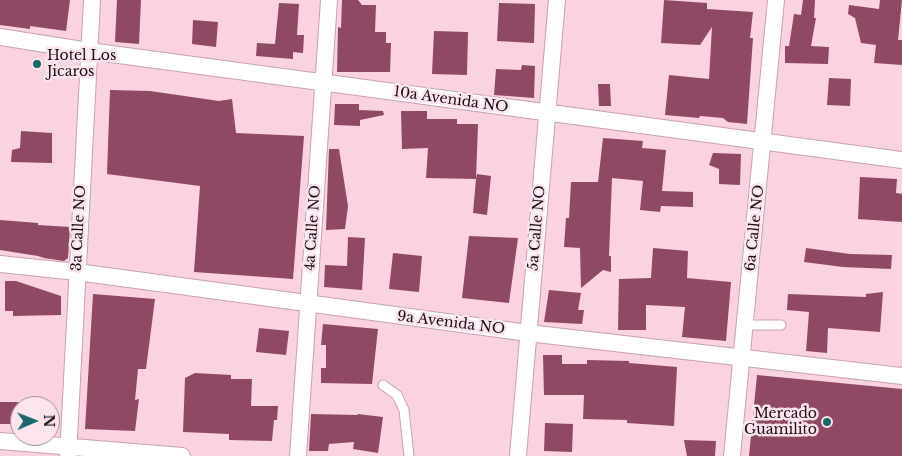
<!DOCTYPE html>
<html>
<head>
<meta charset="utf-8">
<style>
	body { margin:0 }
	#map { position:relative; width:902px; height:456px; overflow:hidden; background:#fbd2df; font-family:"Libre Baskerville",serif }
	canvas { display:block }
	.north { position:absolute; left:10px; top:396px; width:50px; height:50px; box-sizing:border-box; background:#fee4ec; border:1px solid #a38e95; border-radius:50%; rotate:89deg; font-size:14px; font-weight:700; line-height:20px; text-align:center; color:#1b0d12 }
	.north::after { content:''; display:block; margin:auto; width:18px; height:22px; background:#19676d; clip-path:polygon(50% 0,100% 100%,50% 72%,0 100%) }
</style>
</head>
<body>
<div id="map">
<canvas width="902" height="456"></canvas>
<div class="north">N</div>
</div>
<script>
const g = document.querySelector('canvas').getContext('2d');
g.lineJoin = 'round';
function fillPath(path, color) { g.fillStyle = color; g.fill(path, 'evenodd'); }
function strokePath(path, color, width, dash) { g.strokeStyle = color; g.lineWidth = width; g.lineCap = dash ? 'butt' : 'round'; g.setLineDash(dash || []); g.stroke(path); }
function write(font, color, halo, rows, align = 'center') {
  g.font = font + ' "Libre Baskerville",serif'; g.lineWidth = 5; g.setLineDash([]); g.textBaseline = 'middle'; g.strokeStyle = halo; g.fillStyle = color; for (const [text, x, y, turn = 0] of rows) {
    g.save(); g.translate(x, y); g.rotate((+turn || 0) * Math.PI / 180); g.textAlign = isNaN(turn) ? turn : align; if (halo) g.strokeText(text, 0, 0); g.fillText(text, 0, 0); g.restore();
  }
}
fillPath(new Path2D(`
	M0,0H70L66,31L30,26V29L0,25Z
	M117,0H141L139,44L115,42Z
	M342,0H358L362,5H376L375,32H386V43H391L390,72H337L338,27L341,28Z
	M664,0L707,3V9L753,12L750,38H753L747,124L728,122L723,118L700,116L699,118L665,115L669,75L709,79L712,27L700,45L661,43Z
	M803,0H815L814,18H816L811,46L829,47L828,64L785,63V46H789L794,14L801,15Z
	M880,0H902L898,40H902V65L874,63L876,45L861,43L855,18L848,14L849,5L879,9Z
	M279,3L299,4L297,35H304L303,53L293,52V59L256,56L257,43L275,44Z
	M499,3L535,4L534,43L497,41Z
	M193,20L218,22L216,47L192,44Z
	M434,31L468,32L467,75L432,74Z
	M522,65L535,66L534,98L494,95L496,69L521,70Z
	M829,78L851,79L850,106L827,105Z
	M598,84H610L611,106H599Z
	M110,90L150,91L219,101L232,99L236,133L304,136L293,279L194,272L200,186L107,174Z
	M335,104H359V110L383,111L384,115L360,120V126L334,125Z
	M401,111H427V119H457V124H478L476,179L477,174L491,176L487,215L473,213L476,179L426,178L428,148L402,149Z
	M21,131L52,133V163L11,162L12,150L20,148Z
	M603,138L643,141L642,148L666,150L662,191L693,192V207L661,206L660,212L640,210L643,181L612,178L609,256H611V272L603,270L581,288L580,248L564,247L566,218H569L571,182H598Z
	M329,149H339L348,206L345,229L326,230Z
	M713,153L741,154L740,185L719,184V169L709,165Z
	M860,177L897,179L896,193L902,194V222L858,219Z
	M0,220L38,223V225L70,227L68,258L64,261L44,258L38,256L0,250Z
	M469,236L518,238L509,303L462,298Z
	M348,237L365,238L362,290L324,287L325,265L347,266Z
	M653,248L688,251L687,278L731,282L726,341L682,337L685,307L646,305V330H618L619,279L651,278Z
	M806,248L850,254L892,255L891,269L843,267L804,262Z
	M393,253L422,256L419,292L389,289Z
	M5,281H16L61,296V315L13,316V311H5Z
	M549,290L581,293L578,310H584L582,324L544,322Z
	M883,292L880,332L828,328L827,353L806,351L809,312L787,310L788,294L866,297V294Z
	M93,294L155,299L146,369H138L135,400L139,399L135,431L85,429Z
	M323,324L378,329L372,384L321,383V368H326V345H321Z
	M259,328L289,331L286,355L256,352Z
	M543,355H562V364H587V360L629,361V363L677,367L674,426L627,423V420L583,419L584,395H544Z
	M195,373L231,375V379H252L251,406H278L277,420H274L272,441L229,440V434L183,432L185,378Z
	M757,375L902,389V456H749Z
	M0,402H20V424H0Z
	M311,414L357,415L358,414L383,417L378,453L353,449L354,442L329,444L328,451H309Z
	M545,423L573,424L572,452L544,451Z
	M684,440L716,441L715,456H687Z`), '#8f4964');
const service = new Path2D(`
	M745,325H781
	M383,385L397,395L404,410L409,456`);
const minor = new Path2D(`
	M0,37L89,51L902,160
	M0,264L77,272L528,333L902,376
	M0,441L182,456
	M68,456L92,0
	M298,456L329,0
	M518,456L557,0
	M732,456L776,0`);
strokePath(service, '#c8a1ae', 11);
strokePath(minor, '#c8a1ae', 18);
strokePath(service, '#fff', 9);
strokePath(minor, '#fff', 16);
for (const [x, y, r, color] of [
	[37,64,5,"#19676d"],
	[827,422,5,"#19676d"]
]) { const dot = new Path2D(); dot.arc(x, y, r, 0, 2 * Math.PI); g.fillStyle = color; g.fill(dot); strokePath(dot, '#fee4ec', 2); }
write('14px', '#1b0d12', '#fee4ec', [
	["Hotel Los",47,56],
	["Jicaros",47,72],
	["Mercado",817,414,"right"],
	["Guamilito",817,430,"right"]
], 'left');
write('14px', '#1b0d12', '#fee4ec', [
	["10a Avenida NO",451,100,8],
	["3a Calle NO",79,228,-87],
	["4a Calle NO",313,228,-86],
	["5a Calle NO",537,228,-85],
	["6a Calle NO",755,228,-84],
	["9a Avenida NO",451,323,7]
]);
</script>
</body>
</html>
